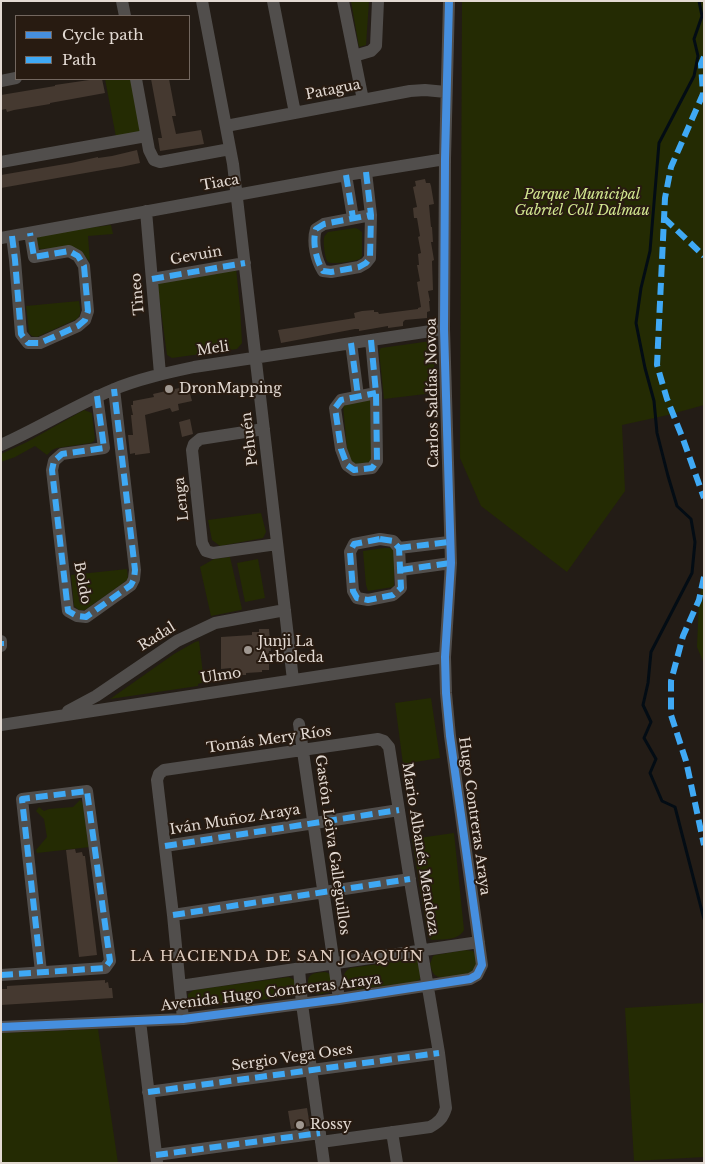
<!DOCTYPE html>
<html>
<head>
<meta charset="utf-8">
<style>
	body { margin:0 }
	#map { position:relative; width:705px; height:1164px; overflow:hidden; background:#231c16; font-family:"Libre Baskerville",serif }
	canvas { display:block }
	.frame { position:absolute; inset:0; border:2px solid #e3dad3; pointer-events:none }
	.legend { position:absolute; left:15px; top:15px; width:175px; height:65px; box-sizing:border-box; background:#281b11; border:1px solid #73675f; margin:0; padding:6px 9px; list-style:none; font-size:15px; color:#e3dad3 }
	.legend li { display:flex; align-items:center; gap:10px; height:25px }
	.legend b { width:25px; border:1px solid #73675f }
</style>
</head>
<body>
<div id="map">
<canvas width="705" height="1164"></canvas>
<div class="frame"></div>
<ul class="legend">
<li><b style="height:6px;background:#468fdf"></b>Cycle path</li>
<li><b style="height:6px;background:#3fa9f5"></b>Path</li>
</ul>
</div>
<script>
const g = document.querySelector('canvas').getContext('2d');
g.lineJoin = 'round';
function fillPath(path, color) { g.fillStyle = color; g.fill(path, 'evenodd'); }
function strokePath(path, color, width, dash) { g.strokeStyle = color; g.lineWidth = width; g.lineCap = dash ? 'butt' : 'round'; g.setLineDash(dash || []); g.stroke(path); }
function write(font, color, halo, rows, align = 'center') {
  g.font = font + ' "Libre Baskerville",serif'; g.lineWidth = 4; g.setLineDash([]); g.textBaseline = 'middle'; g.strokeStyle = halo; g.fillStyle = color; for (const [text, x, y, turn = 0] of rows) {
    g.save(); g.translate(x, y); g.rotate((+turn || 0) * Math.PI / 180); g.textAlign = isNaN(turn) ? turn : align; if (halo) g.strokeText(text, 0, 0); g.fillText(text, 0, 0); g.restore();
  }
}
fillPath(new Path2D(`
	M351,1H369L366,45L359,47Z
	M462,1H704V405L668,415L622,425L625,491L567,572L481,506L460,458Z
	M105,79H133L144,133L116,137Z
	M111,225L113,234L88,236L90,262L84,255L70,247L41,249L38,248L36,235Z
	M355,228L358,229L362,232V256C361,257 361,258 360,259C356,261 331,265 328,262C325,260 323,242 324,238C324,236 326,234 328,232Z
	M236,268L240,307L242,343L237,349L172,358L167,355L157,281Z
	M79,301C80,308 82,314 77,319L37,337L32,336L29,333L26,306Z
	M431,341L434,343V393L384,399L379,351L381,348Z
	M365,397L370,400L372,463L355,467L348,459L343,406Z
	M84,410L92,413V415L95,438L94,441L91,443L57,448L52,450L47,455L35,446L15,457L1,462V454L27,442Z
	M261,513L266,532L263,538L220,546L212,540L208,520Z
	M384,548H391L394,551V585L393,587L368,591L366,585L363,551Z
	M230,557L242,609L241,610L211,616L200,567L214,559Z
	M258,559L265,598L245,602L237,563Z
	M127,569L128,578L126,581L85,610H79L74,606L71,575Z
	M704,577V664L697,647L699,600Z
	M199,641L204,682L198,684V686L110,699L174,654L195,642Z
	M431,698L440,758L403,764L395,703Z
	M80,800L85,805L90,847L37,853L36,850L47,837L44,819L36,811L39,807L44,811L49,809L73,807Z
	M454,833L464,930C458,941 443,939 432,940L428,937L412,839Z
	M465,950L473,951C487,977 456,977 439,977C432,975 432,970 430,964L433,956L436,955Z
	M414,959L418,960L421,976L419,980L415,982L351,990C343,984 340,974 350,968Z
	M325,972C334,974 334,984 330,992C323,994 317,995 310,992C305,976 309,973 325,972Z
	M289,977L296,981L295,994L292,996L195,1008L191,1007L188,1003V994L194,990Z
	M704,1003V1157L634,1161L625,1008Z
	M98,1029L118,1163H1V1033Z`), '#242b03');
strokePath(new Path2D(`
	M699,1L702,16L694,39L698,56L694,76L659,143L650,251L641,288L636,323L645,368L654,401L657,433L668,476L677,506L691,519L695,542L692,573L651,652L648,683L643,705L651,722L644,738L656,759L650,773L662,801L675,807L704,919`), '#030c14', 3);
fillPath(new Path2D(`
	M96,79H102L105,93L50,103V104L14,110L7,112L6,109L1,110V95L55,86V85Z
	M151,79H169L176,116H172L176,134L201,130L204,144L160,151L158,138H162Z
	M137,150L140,163L121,167L108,169L1,188V175L71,163L98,157V158L112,156Z
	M425,179L426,183H430L431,186L434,204L429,205L431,227H432L433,242H431L434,260L432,261L433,290L428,291L430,301H429L430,311L427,312V318L405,320L403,322V326L388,328V326L359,331V329H355L281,343L278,330L355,318L354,313L362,311L374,310V312H378L379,314L418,309V308L421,307L417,282L420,281L417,265H419L418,254L421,253L418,237L420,236L417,218H414L413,208L417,207L413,187L416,186L415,181Z
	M188,386L192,401L178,404L179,410L172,412L170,408L145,415L150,453L135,455V453L130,454L128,435H133L131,415H133L131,405H133V401L154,397L153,394Z
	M190,419L193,434L182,437L179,422Z
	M259,629H269L271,651H269V670H262V672L246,673V675H232L231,668L221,669V637L252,635V632H259Z
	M75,849L76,853L82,852L83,856H85L97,955L79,957L66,850Z
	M105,980V983L108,982L109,988H112L113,998L1,1005V989H7V986Z
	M307,1108L310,1126L291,1129L288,1111Z`), '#453930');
strokePath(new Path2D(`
	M122,1L125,16
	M202,1L233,164L293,680
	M273,1L295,113
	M343,1L363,100
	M354,56L371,51L376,46L378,1
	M136,79L149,150L154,160L160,162L230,149
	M1,81L16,78
	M226,126L410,91L425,90L446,92
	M1,162L146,136
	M366,172L371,215L370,258L366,263L359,267L331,272L323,271C316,260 312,242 316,229L324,224L371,215
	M346,175L353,218
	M146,211L160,374
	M12,236L15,260L21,334L28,343H40L78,326L85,320L88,311L84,266L78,256L69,251L34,257L30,233
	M1,238L346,175L445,159
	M152,279L245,263
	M371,340L376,393L377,461L372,468L354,470L347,465L341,449L335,408L341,400L376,393
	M351,343L358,396
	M97,396L104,448L62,454L54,461L52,470L68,611L77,616L86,617L131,585L134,579L135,570L114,389
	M264,429L200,439L194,444L192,450L202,543L206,551L213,553L277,544
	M1,445C39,428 74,406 112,390C138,379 166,373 194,367L444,329
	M380,539L393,541L399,548L401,588L393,595L368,600L357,598L353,591L350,552L354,544Z
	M399,548L449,542
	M401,570L451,563
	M1,641V646
	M68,711L96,696L177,641L215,623L285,610
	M299,724L339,999
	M1,725L445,657
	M165,846L399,810
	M173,915L410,879
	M299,969L302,1004L324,1163
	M1,975L105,968L110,961L87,791L22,799L41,972
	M180,986L479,942
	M183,1019L173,915L157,780L159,774L164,770L378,739L384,741L389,747L411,887L439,1053L446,1108C443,1118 439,1122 430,1127L321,1142
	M140,1021L157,1162
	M1,1027L183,1019L339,999L470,979L477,975L482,965L450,736L446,693L445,657L451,563L444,329L445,159L449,1
	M148,1092L439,1053
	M392,1132L397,1163
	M156,1155L320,1133`), '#514e4c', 12);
strokePath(new Path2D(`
	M704,57L701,64L703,94L671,167L665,198L657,365L667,399L683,439L704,498
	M366,172L371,215L370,258L366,263L359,267L331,272L323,271C316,260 312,242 316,229L324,224L371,215
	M346,175L353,218
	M664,218L704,256
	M12,236L15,260L21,334L28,343H40L78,326L85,320L88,311L84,266L78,256L69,251L34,257L30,233
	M152,279L245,263
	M371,340L376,393L377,461L372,468L354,470L347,465L341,449L335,408L341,400L376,393
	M351,343L358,396
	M97,396L104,448L62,454L54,461L52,470L68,611L77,616L86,617L131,585L134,579L135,570L114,389
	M380,539L393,541L399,548L401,588L393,595L368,600L357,598L353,591L350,552L354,544Z
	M399,548L449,542
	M401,570L451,563
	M704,577L699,600L683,636L671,681V715L686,761L704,845
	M1,641V646
	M165,846L399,810
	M173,915L410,879
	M1,975L105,968L110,961L87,791L22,799L41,972
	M148,1092L439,1053
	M156,1155L320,1133`), '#3fa9f5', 6, [12, 6]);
strokePath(new Path2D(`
	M1,1027L183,1019L339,999L470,979L477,975L482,965L450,736L446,693L445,657L451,563L444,329L445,159L449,1`), '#468fdf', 8);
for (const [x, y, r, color] of [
	[169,389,5,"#a09891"],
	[248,650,5,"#a09891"],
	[300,1125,5,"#a09891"]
]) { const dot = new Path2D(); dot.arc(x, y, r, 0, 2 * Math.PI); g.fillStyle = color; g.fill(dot); strokePath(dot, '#281b11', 2); }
write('14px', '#e3dad3', '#281b11', [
	["Patagua",333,90,-11],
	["Tiaca",220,183,-10],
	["Gevuin",196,256,-10],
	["Tineo",138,294,-95],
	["Meli",213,349,-8],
	["Carlos Saldías Novoa",433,393,-91],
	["Pehuén",250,439,-97],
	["Lenga",182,499,-96],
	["Boldo",82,583,80],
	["Radal",157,637,-32],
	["Ulmo",221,676,-9],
	["Tomás Mery Ríos",269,740,-8],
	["Hugo Contreras Araya",474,816,82],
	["Iván Muñoz Araya",235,820,-9],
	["Gastón Leiva Galleguillos",332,845,82],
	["Mario Albanés Mendoza",420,849,81],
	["Avenida Hugo Contreras Araya",271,993,-7],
	["Sergio Vega Oses",292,1058,-8]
]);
write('italic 14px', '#d2e790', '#281b11', [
	["Parque Municipal",582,195],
	["Gabriel Coll Dalmau",582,211]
]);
write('14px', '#e3dad3', '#281b11', [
	["DronMapping",179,389],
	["Junji La",258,642],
	["Arboleda",258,658],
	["Rossy",310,1125]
], 'left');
g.letterSpacing = '1px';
write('15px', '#dfccbf', '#281b11', [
	["LA HACIENDA DE SAN JOAQUÍN",277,957]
]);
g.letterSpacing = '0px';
</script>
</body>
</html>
